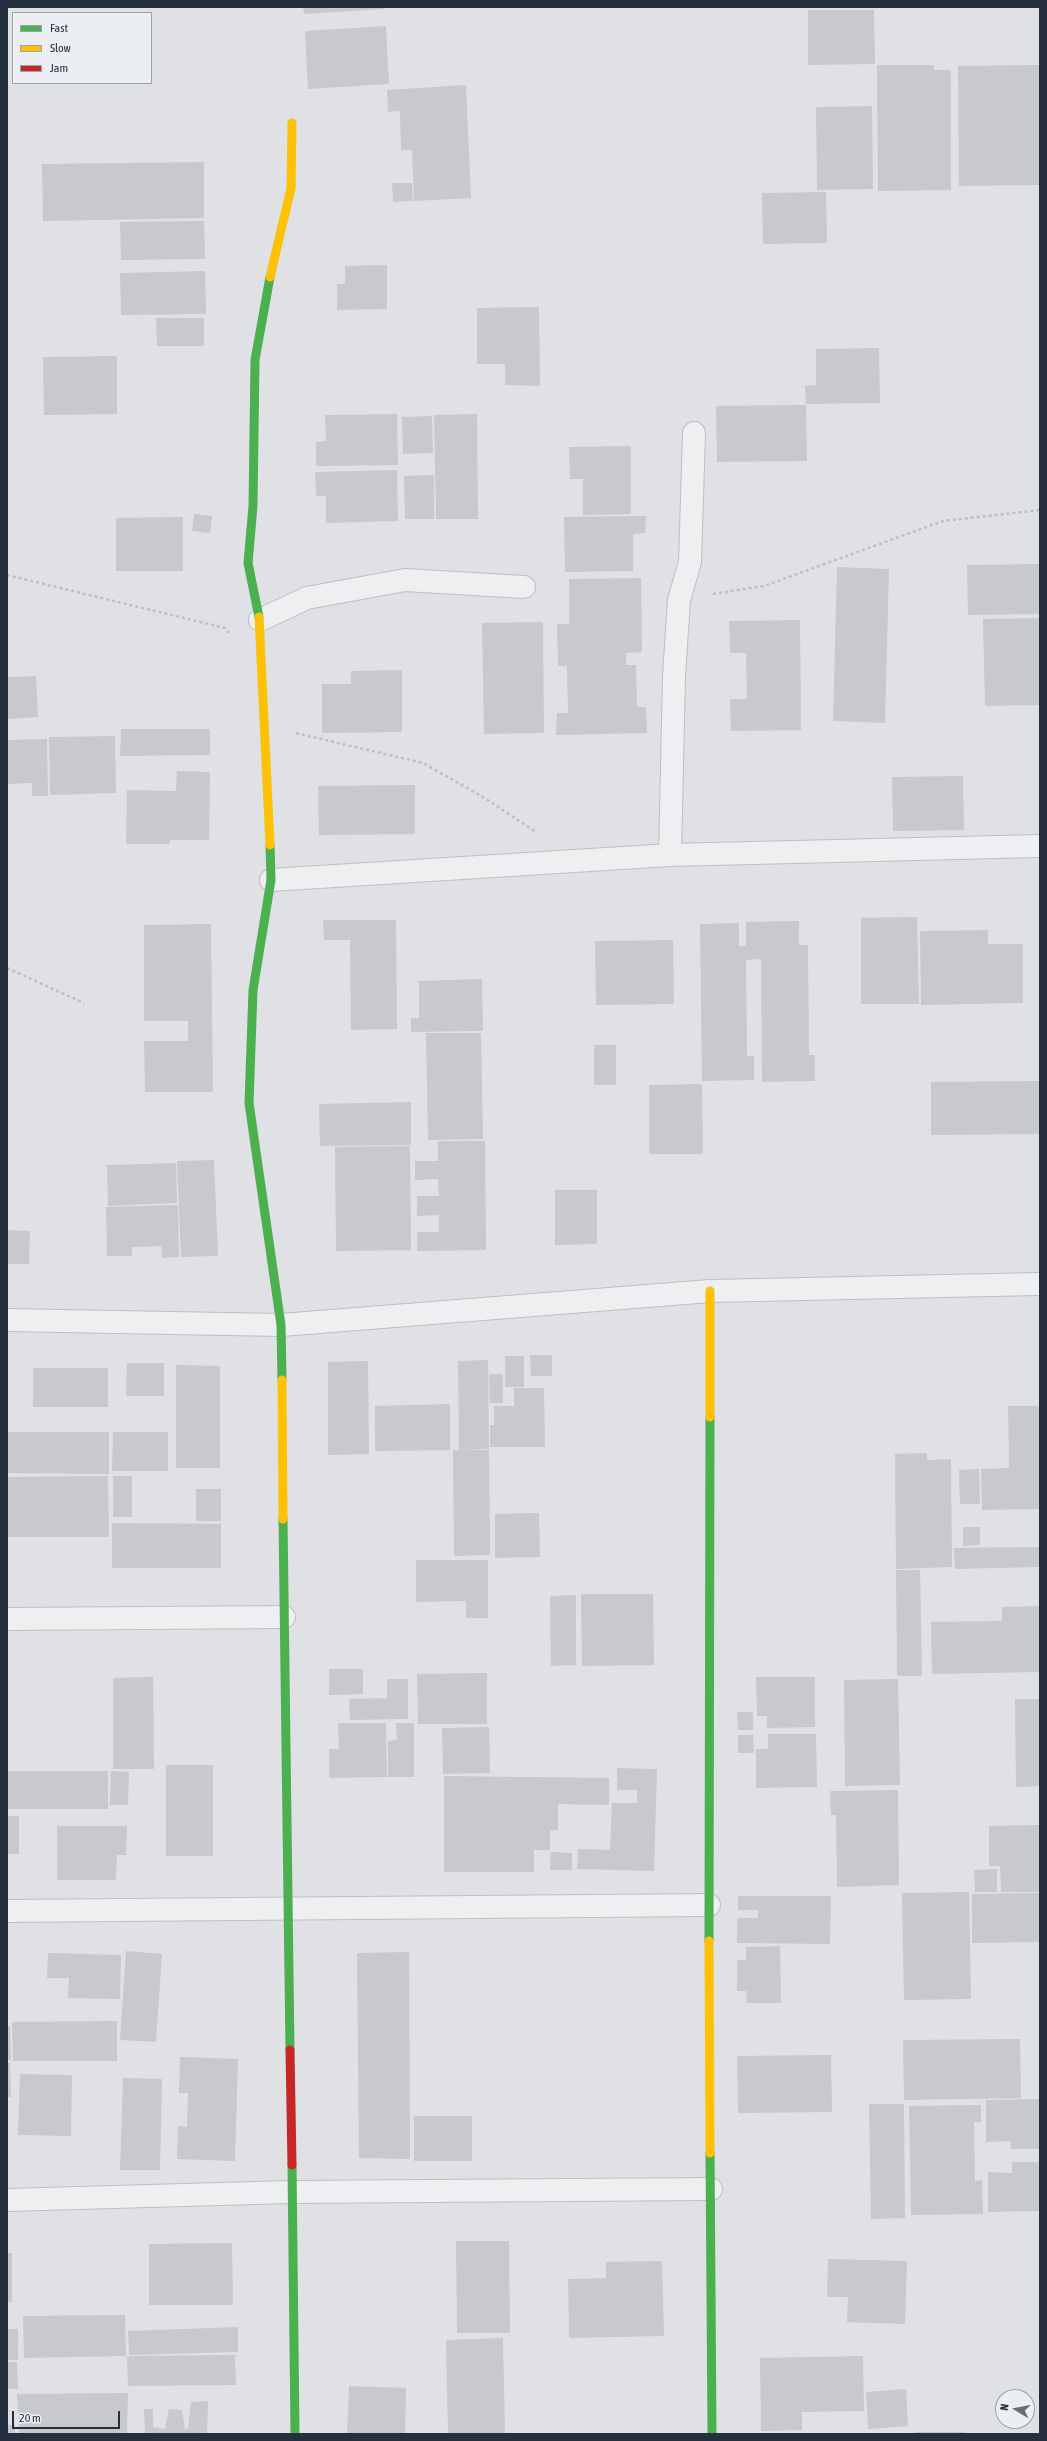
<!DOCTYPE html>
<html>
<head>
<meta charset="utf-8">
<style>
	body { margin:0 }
	#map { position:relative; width:1047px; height:2441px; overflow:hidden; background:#dfe1e4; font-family:"Asap Condensed",sans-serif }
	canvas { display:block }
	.frame { position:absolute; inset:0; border:8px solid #252f3d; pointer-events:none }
	.legend { position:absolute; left:12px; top:12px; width:140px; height:72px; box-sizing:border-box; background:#ebeff4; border:1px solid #9ca2ab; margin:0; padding:5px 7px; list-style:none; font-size:12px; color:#252f3d }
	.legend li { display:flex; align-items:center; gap:8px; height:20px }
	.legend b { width:20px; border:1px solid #9ca2ab }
	.north { position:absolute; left:995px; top:2389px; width:40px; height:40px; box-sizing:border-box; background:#ebeff4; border:1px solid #9ca2ab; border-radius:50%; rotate:280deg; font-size:11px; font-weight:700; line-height:16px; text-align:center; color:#252f3d }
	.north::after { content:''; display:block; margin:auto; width:14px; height:18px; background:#666d77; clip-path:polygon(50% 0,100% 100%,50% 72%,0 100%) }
	.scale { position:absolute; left:12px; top:2411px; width:108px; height:18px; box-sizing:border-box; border:2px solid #252f3d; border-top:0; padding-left:5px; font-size:12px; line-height:14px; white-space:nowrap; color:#252f3d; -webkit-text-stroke:3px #ebeff4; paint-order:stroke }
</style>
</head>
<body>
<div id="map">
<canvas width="1047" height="2441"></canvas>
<div class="frame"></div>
<ul class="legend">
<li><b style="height:5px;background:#4caf50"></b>Fast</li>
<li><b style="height:5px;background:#ffc107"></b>Slow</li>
<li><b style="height:5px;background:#c62828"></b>Jam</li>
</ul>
<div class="north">N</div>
<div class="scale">20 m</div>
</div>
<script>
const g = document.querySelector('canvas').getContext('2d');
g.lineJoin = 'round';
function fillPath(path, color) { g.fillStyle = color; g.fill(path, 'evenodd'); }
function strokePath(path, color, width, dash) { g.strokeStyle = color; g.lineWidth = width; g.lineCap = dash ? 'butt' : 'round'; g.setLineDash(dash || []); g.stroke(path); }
fillPath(new Path2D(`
	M303,7H383L384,9L304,14Z
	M808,10H874L875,64L808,65Z
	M386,26L389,84L308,89L305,31Z
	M877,65H934V70H951V190L878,191Z
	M1040,65V185L959,186L958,66Z
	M466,85L471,198L414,201L412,150H401L400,111L388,112L387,90Z
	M872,106L873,189L817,190L816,107Z
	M204,162V218L43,221L42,164Z
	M392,183H412L413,201L393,202Z
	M826,192L827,243L763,244L762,193Z
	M204,221L205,259L121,260L120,222Z
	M387,265V309L337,310V284H345V266Z
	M205,271L206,314L121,315L120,273Z
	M539,307L540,386L505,385V364H477V308Z
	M156,318H204V346H157Z
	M879,348L880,403L806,404L805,386L816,385V349Z
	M117,356V414L44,415L43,357Z
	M806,405L807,461L717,462L716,406Z
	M397,414L398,465L316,466V442L326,441L325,415Z
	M477,414L478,519H436L434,415Z
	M432,416L433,453L403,454L402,417Z
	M631,446V514L583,515V479H570L569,447Z
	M397,470L398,521L326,523V496H316L315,472Z
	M434,475V519H405L404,476Z
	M194,514L212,516L210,533L192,531Z
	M646,516L645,533L633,534V571L565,572L564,517Z
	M183,517V571H116V518Z
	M1039,564L1040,614L968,615L967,565Z
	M837,567L889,569L885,723L833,721Z
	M641,578L642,652L626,653V665H636L637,707H646L647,733L556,735L557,713H568L567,666H558L557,624H569V579Z
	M1040,618V705L985,706L983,619Z
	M800,620L801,730L731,731L730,699H747L746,653H730L729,621Z
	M543,622L544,733L484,734L482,623Z
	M402,670V732L322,733V684H351V671Z
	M36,676L38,717L7,719V677Z
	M121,729H210V755L120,756Z
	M115,736L116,793L50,795L49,737Z
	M47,739L48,796H32V783L7,784V740Z
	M177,771L210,772L209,840H170V844H126L127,790L176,791Z
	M963,776L964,830L893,831L892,777Z
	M415,785V834L319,835L318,786Z
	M917,917L919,1004H861V918Z
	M323,920H396L397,1029L351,1030L350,940H324Z
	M799,921V945H808L809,1055H815V1081L762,1082L761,959L746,960L747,1056H754V1080L702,1081L700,924L739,923V946H746V922Z
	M211,924L213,1092H145L144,1041H188V1021H144V925Z
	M988,930V944H1023V1003L921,1005L920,931Z
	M673,940L674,1004L596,1005L595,941Z
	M482,979L483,1031L411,1032V1018H419V981Z
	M426,1033H481L483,1139L428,1140Z
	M594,1045H616V1085H594Z
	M1040,1081V1134L931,1135V1082Z
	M702,1084L703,1154H649V1085Z
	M411,1102V1145L320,1146L319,1104Z
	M438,1141H485L486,1250L417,1251V1232H439V1215L417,1216V1196H439L438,1179L415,1180V1161H438Z
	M410,1146L411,1250L336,1251L335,1147Z
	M214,1160L218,1256L181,1257L177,1161Z
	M176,1163L177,1203L108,1206L107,1165Z
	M555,1190H597V1244L555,1245Z
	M178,1205L179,1257L162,1258L161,1246L132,1247V1256H107L106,1207Z
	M7,1230L30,1231L29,1264H7Z
	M530,1355H552V1376H531Z
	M505,1356H524V1387H505Z
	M488,1360L489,1449L459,1450L458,1361Z
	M368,1361L369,1454L328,1455V1362Z
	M127,1363H164V1396H126Z
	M176,1365L220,1366V1468H176Z
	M33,1368H108V1407H33Z
	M489,1374H503V1403H490Z
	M514,1388H544L545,1447H490V1425H494V1406H514Z
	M450,1404V1450L375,1451V1406Z
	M1008,1406H1040V1509L982,1510L981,1469L1009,1468Z
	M7,1432H109V1474L7,1473Z
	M113,1432H168V1471H112Z
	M453,1450H489L490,1555L454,1556Z
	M927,1453V1460L951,1459L952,1567L896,1569L895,1454Z
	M979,1469L980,1504H960L959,1470Z
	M108,1476L109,1537H7V1477Z
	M113,1476H132V1517H113Z
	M196,1489H221V1521H196Z
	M539,1513L540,1557L495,1558V1514Z
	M112,1523L221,1524V1568H112Z
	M963,1527H980V1545L963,1546Z
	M1040,1547V1567L955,1569L954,1548Z
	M416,1560H488V1618H466V1601L416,1602Z
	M896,1570H920L922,1676H897Z
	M581,1594H653L654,1665L582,1666Z
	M576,1595V1665L551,1666L550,1596Z
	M1040,1606V1672L932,1674L931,1622L1002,1621V1607Z
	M329,1669H363V1694L329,1695Z
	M487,1673V1724H418L417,1674Z
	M153,1677L154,1769H113V1678Z
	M756,1677H815V1727L767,1728V1716H757Z
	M387,1679H408V1719L350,1720L349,1699L387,1698Z
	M898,1679L900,1785L845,1786L844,1680Z
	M1015,1699H1040V1786L1016,1787Z
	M737,1712H753V1730H738Z
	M338,1723H386L387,1777L329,1778V1749H339Z
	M396,1723H414V1777H388V1741L397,1740Z
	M489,1727L490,1773L443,1774L442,1728Z
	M768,1734H816L817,1787L756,1788V1749H768Z
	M738,1735H753L754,1753H738Z
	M166,1765H213V1856H166Z
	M617,1768L657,1769L654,1871L577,1869L578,1849L610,1850L612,1803H637V1790H617Z
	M8,1771H108V1809H8Z
	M111,1771L129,1772L128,1805H110Z
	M444,1776L609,1778V1805L558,1804V1830H550V1850H534V1872H444Z
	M898,1790L899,1885L837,1887L836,1815H831L830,1791Z
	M7,1816H19V1854H7Z
	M1040,1825V1892H1001L1000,1866H989V1826Z
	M57,1826H127L126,1855H117L116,1880H57Z
	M551,1852L572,1853V1870H550Z
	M997,1869V1892H975L974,1870Z
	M969,1892L971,1999L904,2000L902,1893Z
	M1040,1893V1942L972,1943V1894Z
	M738,1896H831L830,1944L737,1943V1918H758V1910H738Z
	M780,1946L781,2003H747L746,1991H737V1960H746V1947Z
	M126,1951L162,1954L156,2042L120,2040Z
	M409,1952L410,2159L359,2158L357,1953Z
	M48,1953L121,1955L120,1999L68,1998L69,1978H47Z
	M117,2021V2061H13L12,2022Z
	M7,2026H10L11,2060H7Z
	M1020,2039L1021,2098L904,2100L903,2040Z
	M831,2055L832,2112L738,2113L737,2056Z
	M180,2057L238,2059L235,2161L177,2159L178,2126L187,2127L188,2093H179Z
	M7,2063H10L11,2097H7Z
	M20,2074L72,2075L71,2136L18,2135Z
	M123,2078L162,2079L160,2170H120Z
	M1040,2099V2149H1011L1010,2141L986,2142V2100Z
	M869,2104H904L905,2218L871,2219Z
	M981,2105V2122H974L975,2181L982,2180L983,2214L911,2215L909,2106Z
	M414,2116H472V2161H414Z
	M1012,2162H1040V2211L988,2212V2172L1012,2173Z
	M456,2241H509L510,2333H457Z
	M232,2243L233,2305H149V2244Z
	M7,2253H12V2302H7Z
	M828,2259L907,2261L905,2324L847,2322L848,2297H827Z
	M662,2261L664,2336L569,2338L568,2279L606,2278V2262Z
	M125,2315L126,2356L24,2358L23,2316Z
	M238,2327V2352L129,2355L128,2331Z
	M7,2329H18V2360H7Z
	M503,2338L505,2434H448L446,2340Z
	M235,2355L236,2385L128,2386L127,2356Z
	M863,2356L864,2411L802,2412V2430L761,2431L760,2358Z
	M7,2362H17L18,2389H7Z
	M349,2386L406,2388L405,2434H347Z
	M906,2389L908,2426L868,2429L866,2392Z
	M128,2393L127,2434H19L17,2394Z
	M208,2401L207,2434H145L144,2409H153V2427L165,2429L169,2409L182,2410L185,2429H188L191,2402Z
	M7,2425H15V2434H7Z
	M915,2432H966V2434H915Z`), '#c7c9cc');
const street = new Path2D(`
	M260,620L307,598L405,580L524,587
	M670,855L674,676L679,600L690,562L694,433
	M271,880L670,855L1040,846
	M7,1320L281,1325L710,1291L1040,1284
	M7,1619L284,1617
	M7,1911L709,1905
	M7,2200L291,2192L711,2189`);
strokePath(street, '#bdbfc2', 24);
strokePath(new Path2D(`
	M7,575L225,628L229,633
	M713,594L764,586L943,521L1040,510
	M296,733L423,763L483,797L536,832
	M7,968L84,1003`), '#bdbfc2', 2.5, [3, 3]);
strokePath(street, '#edeff1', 22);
strokePath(new Path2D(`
	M259,617L248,563L253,506L255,360L270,277
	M270,845L271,880L253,990L249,1103L281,1325L282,1380
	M283,1519L290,2050
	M709,1941L710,1417
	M710,2153L712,2434
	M292,2165L295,2434`), '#4caf50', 9);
strokePath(new Path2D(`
	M270,277L291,188L292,123
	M259,617L270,845
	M282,1380L283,1519
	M710,1417V1291
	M709,1941L710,2153`), '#ffc107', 9);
strokePath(new Path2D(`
	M290,2050L292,2165`), '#c62828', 9);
</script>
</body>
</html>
